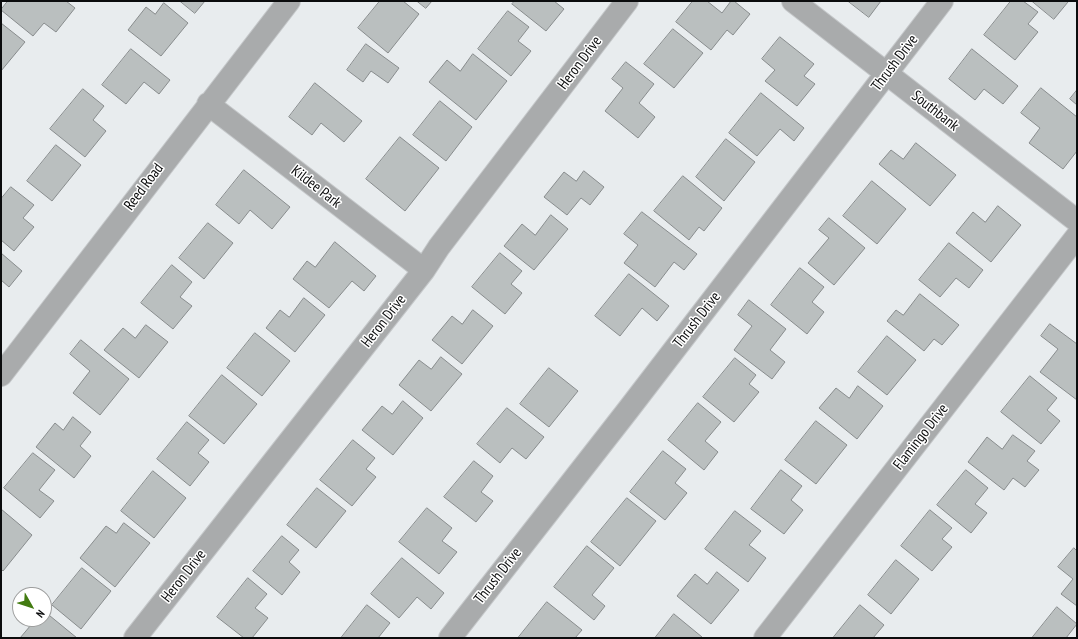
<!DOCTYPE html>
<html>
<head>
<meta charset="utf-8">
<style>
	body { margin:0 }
	#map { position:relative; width:1078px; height:639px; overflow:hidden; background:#e8ecee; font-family:"PT Sans Narrow",sans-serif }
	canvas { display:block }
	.frame { position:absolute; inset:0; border:2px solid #0b0c0d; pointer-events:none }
	.north { position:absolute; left:12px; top:587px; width:40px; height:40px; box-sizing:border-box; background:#fff; border:1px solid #9d9e9e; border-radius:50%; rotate:129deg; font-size:11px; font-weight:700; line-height:16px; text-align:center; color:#0b0c0d }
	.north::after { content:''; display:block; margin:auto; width:14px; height:18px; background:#427b11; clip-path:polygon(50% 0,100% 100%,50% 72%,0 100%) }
</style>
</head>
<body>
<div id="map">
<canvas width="1078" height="639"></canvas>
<div class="frame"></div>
<div class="north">N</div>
</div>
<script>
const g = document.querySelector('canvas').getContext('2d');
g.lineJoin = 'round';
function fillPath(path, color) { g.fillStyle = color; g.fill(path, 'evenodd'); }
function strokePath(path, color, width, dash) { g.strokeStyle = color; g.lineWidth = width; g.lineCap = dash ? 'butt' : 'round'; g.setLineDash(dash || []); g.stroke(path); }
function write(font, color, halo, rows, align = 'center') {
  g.font = font + ' "PT Sans Narrow",sans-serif'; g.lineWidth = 3; g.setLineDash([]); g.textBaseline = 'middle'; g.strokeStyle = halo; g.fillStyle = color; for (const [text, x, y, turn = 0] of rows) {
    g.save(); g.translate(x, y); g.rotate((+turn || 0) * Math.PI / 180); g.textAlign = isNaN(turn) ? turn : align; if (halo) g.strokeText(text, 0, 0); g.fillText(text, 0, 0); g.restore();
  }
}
const building = new Path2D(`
	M8,1H66L75,8L56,32L44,23L33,36L1,10Z
	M180,1H205L195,13Z
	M380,1H403L419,14L388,53L358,28Z
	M417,1H432L426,8Z
	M515,1H554L564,9L546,31L512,4Z
	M693,1H707L722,13L731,1H734L750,14L733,35L727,30L711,50L676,22Z
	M848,1H881L869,17Z
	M1011,1H1023L1038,12L1028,24L1038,32L1015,60L984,35Z
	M1032,1H1068V2L1054,19Z
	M164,3L188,23L161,56L128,30L146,7L155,14Z
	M508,11L529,27L518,41L531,51L511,76L478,49Z
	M1,23L25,42L1,71Z
	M673,29L703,53L674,88L644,64Z
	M780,37L814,64L804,76L815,84L797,106L765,81L775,70L762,59Z
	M366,44L399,68L388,83L371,71L363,82L347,70Z
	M131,49L170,80L159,94L144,82L126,104L102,85Z
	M972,49L1018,86L1003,104L984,89L975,100L949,79Z
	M473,54L507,81L476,120L429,82L447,60L460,71Z
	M626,62L654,84L639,103L655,117L638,138L605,111L623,88L612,79Z
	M315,83L362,121L344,142L321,123L312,135L289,117Z
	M1041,88L1077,117V151L1063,169L1029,143L1040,128L1021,113Z
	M83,89L104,106L93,120L106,131L85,157L50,129Z
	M1077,90V105L1070,99Z
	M761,93L804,128L794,141L780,129L757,156L729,133Z
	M440,101L472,127L446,161L413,135Z
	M400,137L439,168L405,211L366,179Z
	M726,139L755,162L724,201L696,177Z
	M916,143L956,175L930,206L879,164L891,150L903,159Z
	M56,145L81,165L52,201L27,181Z
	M244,170L290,207L272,229L250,210L239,224L216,205Z
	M584,171L604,187L590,205L581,198L567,215L544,197L564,172L576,181Z
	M683,176L722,208L704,231L699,227L689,240L654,211Z
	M872,181L906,209L877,244L843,216Z
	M11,187L34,205L23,218L34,227L14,251L1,240V199Z
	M998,206L1021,225L991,262L956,233L973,212L985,222Z
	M642,212L697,254L684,270L674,262L655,287L624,263L638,245L624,234Z
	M551,215L568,229L534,270L504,246L522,224L535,235Z
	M829,218L865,248L834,285L808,263L829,238L819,230Z
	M208,223L233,243L204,279L179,258Z
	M335,242L376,276L364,291L352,281L329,308L293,279L307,261L315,267Z
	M949,243L983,270L969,288L956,278L940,297L919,280Z
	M1,253L22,271L9,287L1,280Z
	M500,253L522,271L511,284L522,293L505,314L472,287Z
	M172,265L192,282L180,297L192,306L173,329L141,303Z
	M800,268L824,287L812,302L824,312L807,334L771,305Z
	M629,274L669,306L657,321L642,308L620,336L595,316Z
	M920,294L959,325L942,345L934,339L924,351L887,321L896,310L903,315Z
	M304,298L325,315L295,352L266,328L280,310L289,317Z
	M749,300L786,329L770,350L785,362L772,379L734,350L752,326L738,315Z
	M473,310L493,326L462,364L432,340L452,316L462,324Z
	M1050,324L1077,344V400L1040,372L1058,349L1041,336Z
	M146,325L168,342L139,378L104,350L123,328L135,338Z
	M255,333L290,361L262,396L227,368Z
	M887,336L916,360L887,395L858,372Z
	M81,340L129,379L100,415L73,393L90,371L70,354Z
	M441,357L462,374L431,411L399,385L419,360L431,369Z
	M735,358L756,375L749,384L759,392L734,422L703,397Z
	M549,368L578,391L549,427L520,404Z
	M222,375L257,404L224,444L189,416Z
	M1030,376L1057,398L1047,410L1060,421L1041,444L1001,412Z
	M858,386L883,406L857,439L819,408L836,388L849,398Z
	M403,401L423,418L393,455L362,430L382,406L392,414Z
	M698,403L721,422L705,441L718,452L704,470L668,440Z
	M507,408L544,437L526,459L512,448L500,463L477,444Z
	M73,417L91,432L80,446L91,456L74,478L36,447L55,423L63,430Z
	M816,421L847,445L816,484L785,460Z
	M187,422L209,440L198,453L209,462L190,486L157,459Z
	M1013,435L1035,451L1027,461L1039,470L1025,487L1013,478L1004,490L968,462L987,437L1002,449Z
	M353,440L375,458L366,469L376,477L352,506L320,480Z
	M663,451L686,469L675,483L687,493L665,520L630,492Z
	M33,453L55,470L39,490L54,501L40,518L4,488Z
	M474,461L493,476L481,492L493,501L476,522L444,497Z
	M781,470L802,486L791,500L803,510L784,534L751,509Z
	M966,470L988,488L975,504L987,513L971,533L937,505Z
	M153,471L186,498L154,538L121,511Z
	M317,488L346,511L316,548L287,525Z
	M627,498L656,521L620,566L591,542Z
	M427,508L452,528L442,541L457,552L439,574L399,542Z
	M1,509L32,535L3,571L1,569Z
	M930,510L952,528L942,539L952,547L932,571L901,546Z
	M735,511L761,531L749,545L766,558L748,582L705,549Z
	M124,523L150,543L115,587L80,558L106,526L116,533Z
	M282,536L299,550L289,562L300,572L282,595L253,571Z
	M587,546L614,568L592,595L605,606L594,620L554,587Z
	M1074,548L1077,551V606L1061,594L1073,579L1058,567Z
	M402,558L444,593L431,609L417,597L399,618L371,594Z
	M896,560L919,579L891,614L868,595Z
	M82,568L111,591L81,629L52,605Z
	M717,572L739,590L711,624L677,596L695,574L707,584Z
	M248,578L267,594L255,608L268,618L252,638H244L217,617Z
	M547,602L582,630L575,638H518Z
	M367,605L390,623L378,638H341Z
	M860,605L884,625L873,638H833Z
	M1057,607L1077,624L1066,638H1032Z
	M44,611L77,638H20L36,619H44Z
	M674,614L702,637L701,638H655Z`);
fillPath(building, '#babfbf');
strokePath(building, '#888c8d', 1);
const minor = new Path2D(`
	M793,1L1077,221
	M208,104L424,270
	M1,375L289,1
	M135,638L424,270L439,247L627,1
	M450,638L628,410L942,1
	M765,638L1077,236`);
strokePath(minor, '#c5c8ca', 24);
strokePath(minor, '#a9abac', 22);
write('15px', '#0b0c0d', '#fff', [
	["Heron Drive",580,63,-53],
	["Thrush Drive",895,63,-53],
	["Southbank",935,111,38],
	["Reed Road",144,187,-53],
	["Kildee Park",316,187,38],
	["Thrush Drive",697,320,-52],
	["Heron Drive",384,321,-52],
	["Flamingo Drive",921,437,-52],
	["Heron Drive",184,576,-52],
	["Thrush Drive",498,576,-52]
]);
</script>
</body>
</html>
